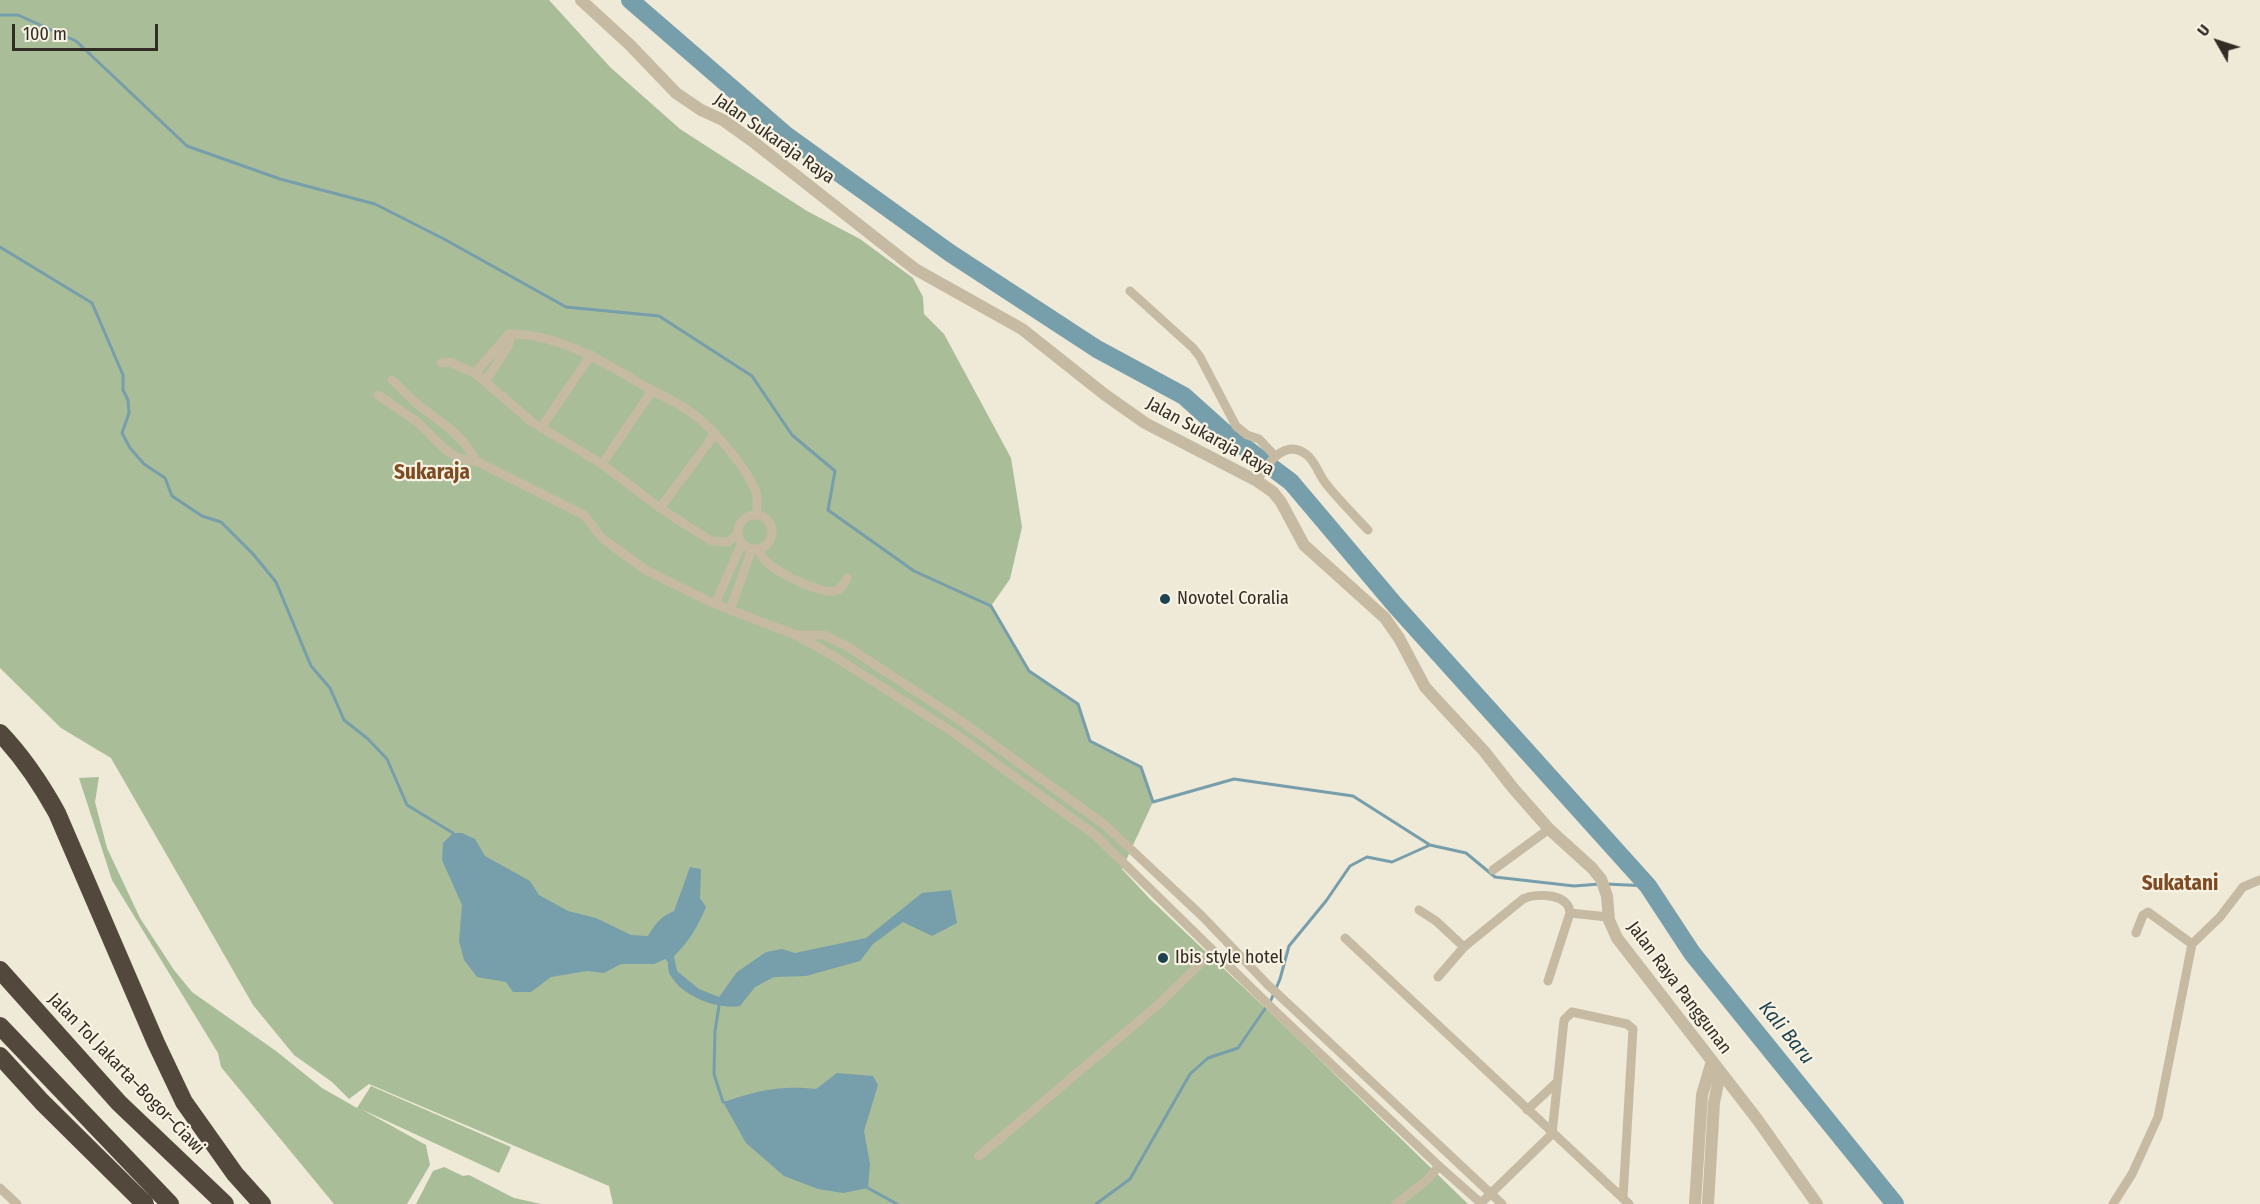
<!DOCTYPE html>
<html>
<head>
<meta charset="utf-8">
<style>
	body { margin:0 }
	#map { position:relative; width:2260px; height:1204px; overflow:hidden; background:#efe9d7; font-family:"Fira Sans Condensed",sans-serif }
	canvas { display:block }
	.north { position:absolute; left:2188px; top:12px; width:60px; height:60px; -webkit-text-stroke:4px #f7f2e2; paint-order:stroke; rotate:309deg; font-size:16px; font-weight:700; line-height:24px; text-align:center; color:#322c25 }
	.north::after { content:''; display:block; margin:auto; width:21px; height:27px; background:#322c25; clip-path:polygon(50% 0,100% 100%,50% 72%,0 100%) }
	.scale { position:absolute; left:12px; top:24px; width:146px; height:27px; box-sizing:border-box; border:3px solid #322c25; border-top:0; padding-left:8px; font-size:18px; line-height:21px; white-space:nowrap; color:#322c25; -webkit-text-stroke:4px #f7f2e2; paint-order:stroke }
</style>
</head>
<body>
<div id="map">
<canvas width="2260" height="1204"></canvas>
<div class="north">U</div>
<div class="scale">100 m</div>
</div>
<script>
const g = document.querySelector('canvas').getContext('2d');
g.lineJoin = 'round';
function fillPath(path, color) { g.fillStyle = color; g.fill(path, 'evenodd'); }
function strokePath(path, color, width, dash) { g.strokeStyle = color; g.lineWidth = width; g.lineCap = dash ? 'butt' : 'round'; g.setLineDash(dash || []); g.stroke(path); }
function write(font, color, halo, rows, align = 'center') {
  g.font = font + ' "Fira Sans Condensed",sans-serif'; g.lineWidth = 4.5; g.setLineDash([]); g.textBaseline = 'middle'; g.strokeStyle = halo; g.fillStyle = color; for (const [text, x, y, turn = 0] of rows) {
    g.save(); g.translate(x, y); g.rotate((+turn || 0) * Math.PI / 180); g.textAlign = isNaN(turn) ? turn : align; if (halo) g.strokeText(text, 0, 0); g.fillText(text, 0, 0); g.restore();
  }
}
fillPath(new Path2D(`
	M0,0H549L610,67L680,129L807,211L860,239L913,278L923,297L924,314L944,334L1011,458L1022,527L1010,579L991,606L1029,671L1078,704L1090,741L1141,767L1153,802L1122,869L1150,899L1314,1054L1468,1204H613L609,1186L369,1084L349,1099L332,1082L294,1055L253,1005L111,758L61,728L0,668Z
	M99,777L95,802L107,848L140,918L174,970L192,992L276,1051L322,1088L357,1108L371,1086L511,1147L499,1173L361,1109L426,1145L430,1165L407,1204H334L221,1067L218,1053L112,880L79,778Z
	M444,1167L463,1176L469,1175L514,1198L541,1204H416L433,1171Z`), '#a9bd98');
fillPath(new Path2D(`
	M453,833H462L475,839L485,856L530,881L539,895L568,911L596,918L631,935L648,936C655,923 661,917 674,911L690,867L701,869L700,898L706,907C698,926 689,942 674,956L677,971L699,989L719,997L737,972L766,952L782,949L795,953L866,938L922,893L951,890L957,923L932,936L903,922L873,944L860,961L806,976L774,977L755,987L740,1006C718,1010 682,996 671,976C668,973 668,966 668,962L665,959L654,964H621L604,973L587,971L551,977L531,992H513L506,982L477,977L464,960L459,941L462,905L442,860L443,843Z
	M837,1073L873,1076L878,1085L864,1131L870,1164L868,1188L843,1193L818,1189L784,1176L746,1143L723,1102C758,1091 778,1085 816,1089Z`), '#779eab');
strokePath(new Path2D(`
	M0,15H18L76,41L187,146L280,179L375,204L444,239L566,307L659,316L752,376L792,435L835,471L828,510L914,571L991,606L1029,671L1078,704L1090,741L1141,767L1153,802L1234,779L1353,796L1430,845
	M0,247L92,303L123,375V390L128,400L129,413L122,433L130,448L144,464L165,478L172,496L202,516L221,522L253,554L276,582L311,666L330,688L344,720L368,739L387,759L407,805L453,833
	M1606,884L1648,886
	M719,1006L715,1031L714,1074L723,1102
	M868,1188L897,1204
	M1096,1204L1130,1179L1190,1074L1208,1058L1238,1048L1271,1000L1280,979L1289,946L1326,901L1350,866L1367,857L1392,862L1430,845L1466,853L1495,877L1574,886L1600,884`), '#779eab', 3);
strokePath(new Path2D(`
	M630,0L786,135L950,253L1097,349L1184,396L1223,431L1291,482L1395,605L1648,886L1692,953L1895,1204`), '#779eab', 18);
strokePath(new Path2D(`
	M1130,291L1193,348L1200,357L1236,426L1247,435L1259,439L1274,455
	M441,363L449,362L475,373L532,422L602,464L660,508L692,529L712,541L728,542L738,533
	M475,373L509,334C556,333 602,361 641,384C657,394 674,400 689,411C712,426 746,467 756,492C758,500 757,508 756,515
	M392,380C401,388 410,398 420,406C443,424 462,434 476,461L584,515L602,538L647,571L715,604L796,635L835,657L954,733L1095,835L1275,1011L1439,1166L1482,1204
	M485,382L508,346L511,334
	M378,395C391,404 405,413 418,423C438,440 448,461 476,461
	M541,428L591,355
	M602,464L652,391
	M1257,481C1266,465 1285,437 1307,455C1316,462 1319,476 1327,485C1340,501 1354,515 1368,530
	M660,508L715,434
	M738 532a17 17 0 1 1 34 0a17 17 0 1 1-34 0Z
	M758,549C761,555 764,560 769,564C781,574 824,597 838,590C843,587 844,583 847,578
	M715,604L742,543
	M730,610L752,549
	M798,635H824L848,647L961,721L1105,825L1202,916L1267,984L1502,1204
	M1493,870L1549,829
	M1419,910L1436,921L1464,947
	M1570,913L1608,917
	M2136,933L2143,915L2148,912L2192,944
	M1345,938L1629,1204
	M1438,977L1464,947L1523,899C1537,893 1569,893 1570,913L1548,981
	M1527,1110L1556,1083
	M979,1156L1160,1003L1213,951
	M0,1188L17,1204
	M1481,1203L1552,1134L1564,1020L1572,1012L1627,1024L1633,1029L1623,1198
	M1396,1204L1427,1180L1439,1166
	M2113,1204L2132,1174L2158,1117L2192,944L2220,917L2243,887L2260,880`), '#c6baa3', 9);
strokePath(new Path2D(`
	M581,0L630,45L676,93L701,110L723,120L751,140L915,269L1022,329L1104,394L1145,423L1257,481L1273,492L1281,502L1304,545L1385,618L1399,638L1425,687L1435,698L1484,751L1513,788L1549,829L1592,868L1601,879L1607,896L1609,920L1617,938L1757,1119L1817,1204
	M1695,1204L1702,1095L1712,1061
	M1708,1204L1714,1103L1720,1073`), '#c6baa3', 12);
strokePath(new Path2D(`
	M0,733C23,757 41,784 57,813L156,1043L184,1102L235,1174L262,1204
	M0,970L119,1103L225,1204
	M0,1026L170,1204
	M0,1056L42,1102L145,1204`), '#52483c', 18);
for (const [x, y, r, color] of [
	[1165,599,6,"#1d4351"],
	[1163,958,6,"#1d4351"]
]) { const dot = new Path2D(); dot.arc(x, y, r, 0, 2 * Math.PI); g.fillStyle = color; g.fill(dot); strokePath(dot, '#f7f2e2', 2); }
write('18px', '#322c25', '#f7f2e2', [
	["Jalan Sukaraja Raya",774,139,35],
	["Jalan Sukaraja Raya",1210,437,29],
	["Jalan Raya Panggunan",1679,988,53],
	["Jalan Tol Jakarta–Bogor–Ciawi",126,1074,46]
]);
write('18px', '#322c25', '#f7f2e2', [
	["Novotel Coralia",1177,599],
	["Ibis style hotel",1175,958]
], 'left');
write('italic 20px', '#1d4351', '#f7f2e2', [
	["Kali Baru",1786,1033,51]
]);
write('bold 21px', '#7d4a22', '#f7f2e2', [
	["Sukaraja",432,473],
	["Sukatani",2180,884]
]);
</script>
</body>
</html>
